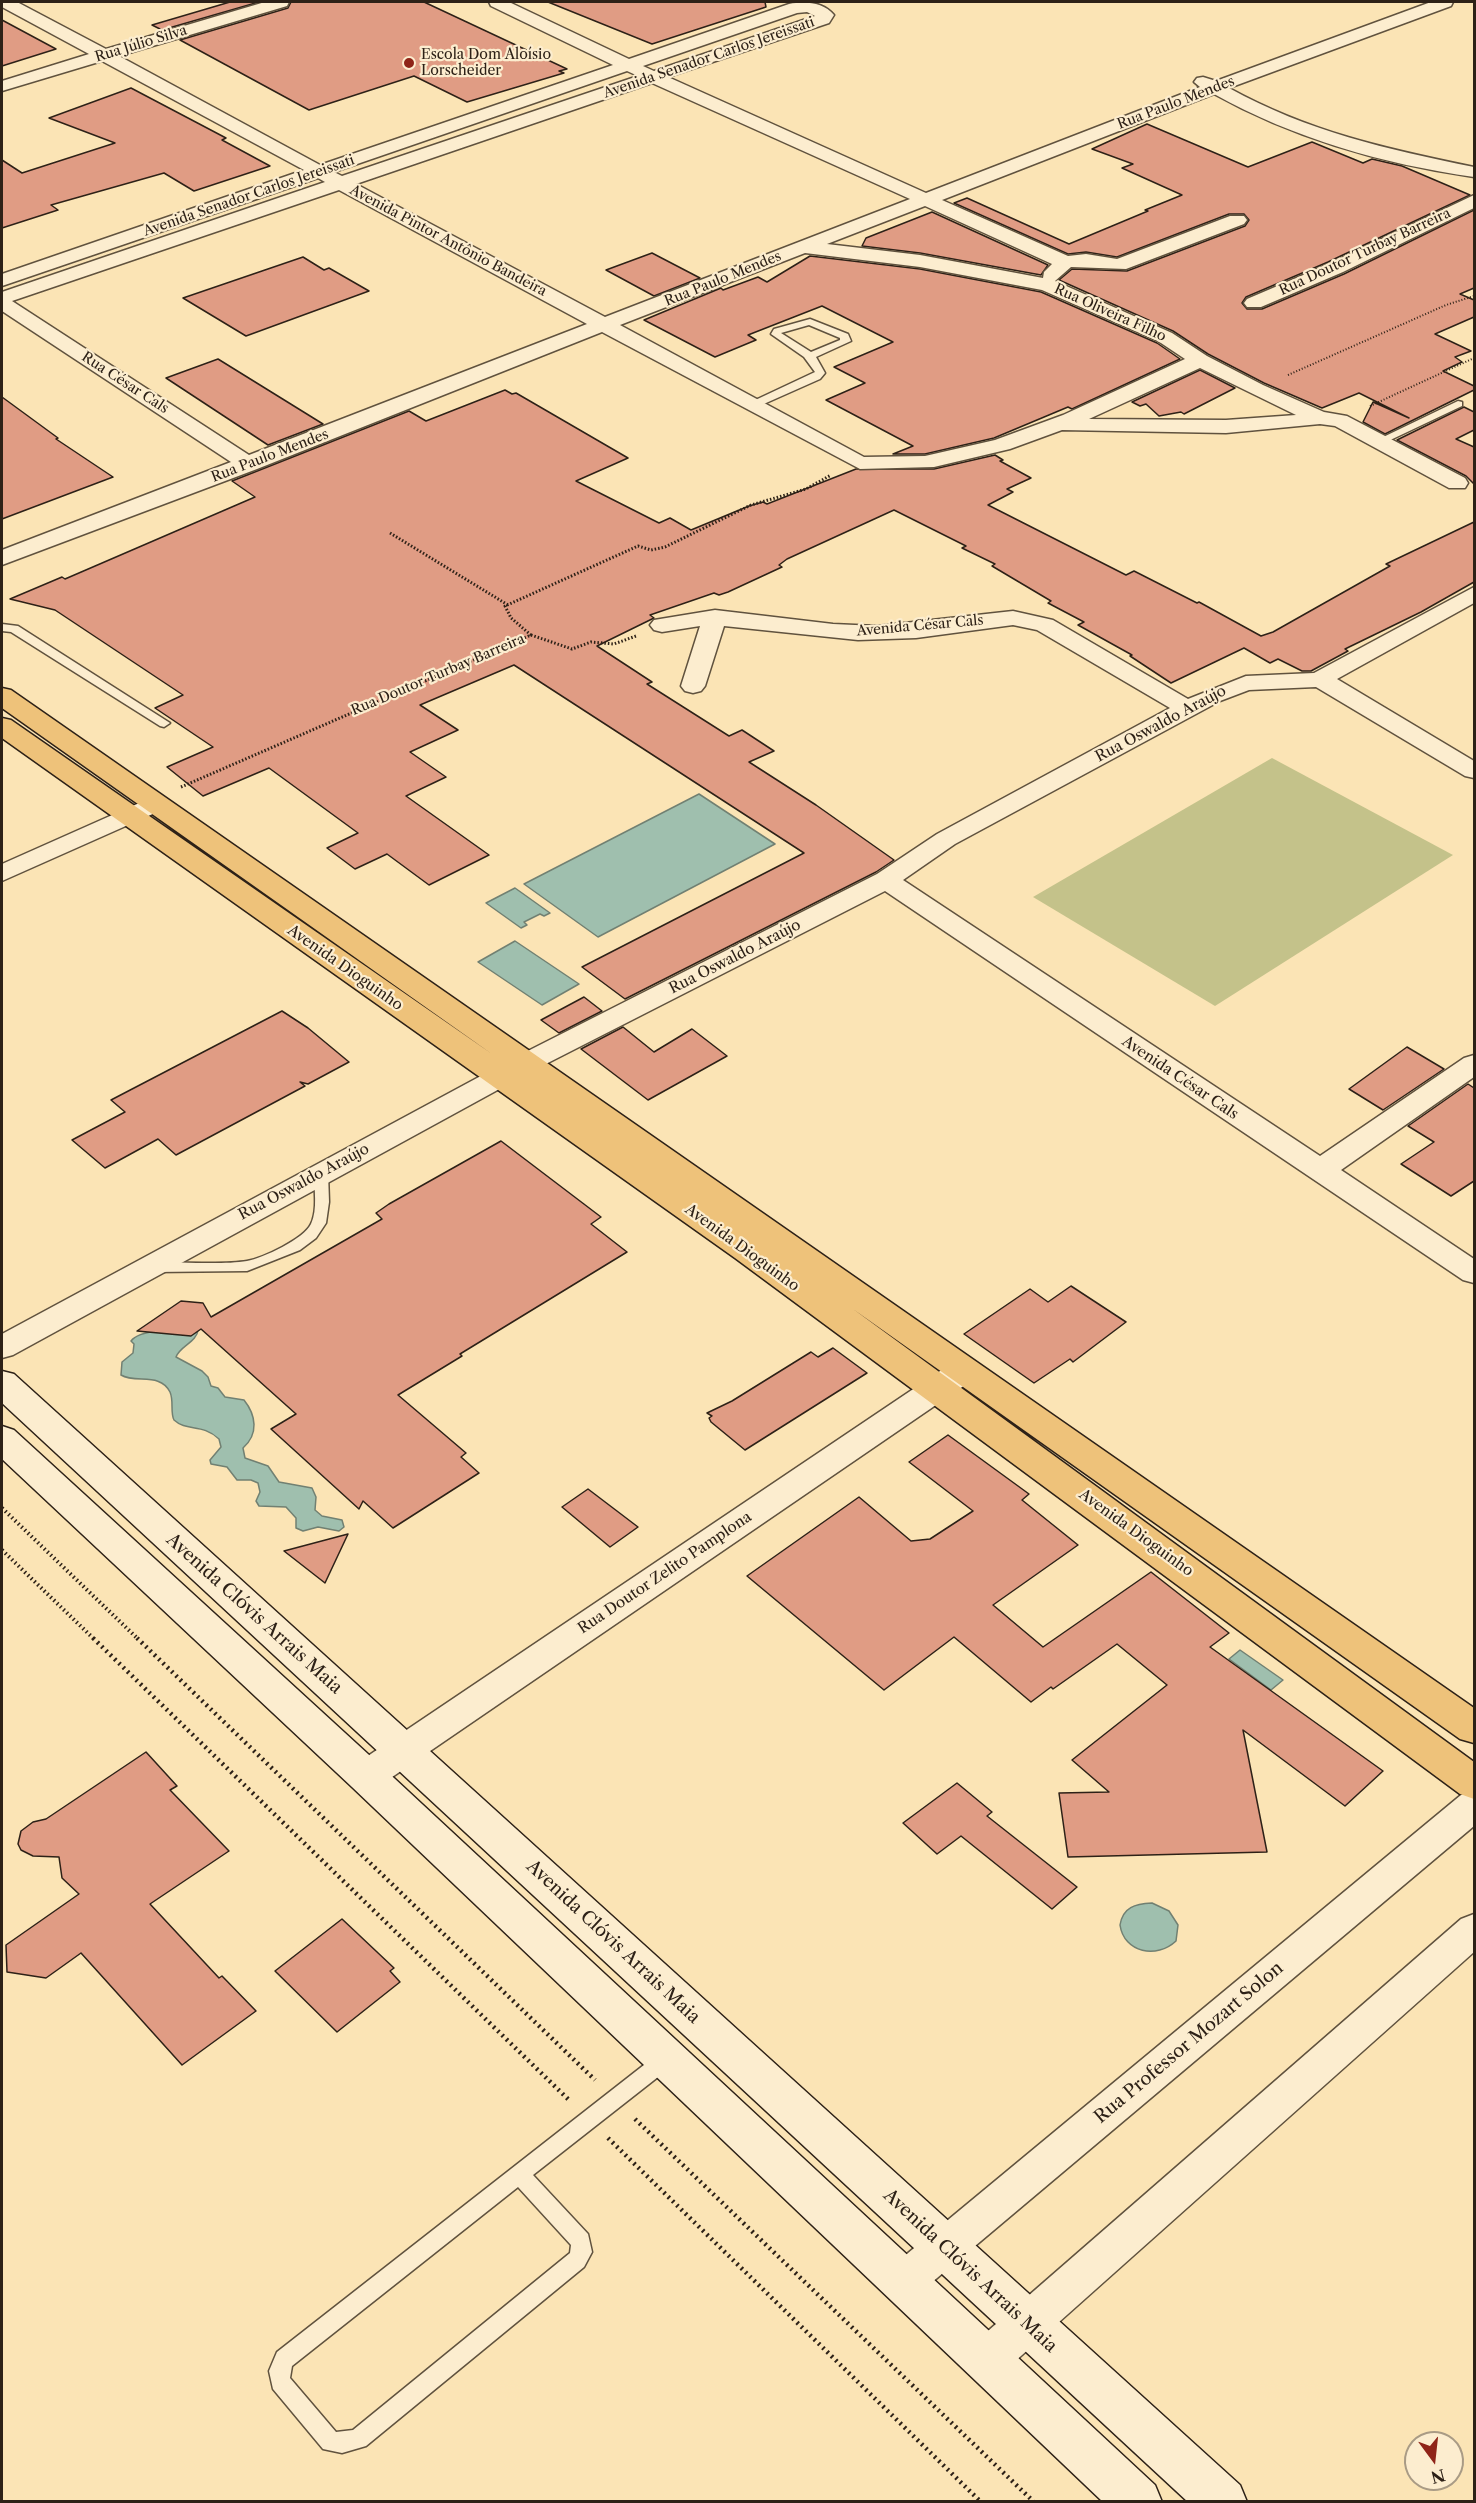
<!DOCTYPE html>
<html>
<head>
<meta charset="utf-8">
<style>
	body { margin:0 }
	#map { position:relative; width:1476px; height:2503px; overflow:hidden; background:#fbe4b5; font-family:"Libre Caslon Text",serif }
	canvas { display:block }
	.frame { position:absolute; inset:0; border:3px solid #2d2117; pointer-events:none }
	.north { position:absolute; left:1404px; top:2431px; width:60px; height:60px; box-sizing:border-box; background:#fcedcf; border:2px solid #a99b85; border-radius:50%; rotate:165deg; font-size:16px; font-weight:700; line-height:24px; text-align:center; color:#2d2117 }
	.north::after { content:''; display:block; margin:auto; width:21px; height:27px; background:#8f2418; clip-path:polygon(50% 0,100% 100%,50% 72%,0 100%) }
</style>
</head>
<body>
<div id="map">
<canvas width="1476" height="2503"></canvas>
<div class="frame"></div>
<div class="north">N</div>
</div>
<script>
const g = document.querySelector('canvas').getContext('2d');
g.lineJoin = 'round';
function fillPath(path, color) { g.fillStyle = color; g.fill(path, 'evenodd'); }
function strokePath(path, color, width, dash) { g.strokeStyle = color; g.lineWidth = width; g.lineCap = dash ? 'butt' : 'round'; g.setLineDash(dash || []); g.stroke(path); }
function write(font, color, halo, rows, align = 'center') {
  g.font = font + ' "Libre Caslon Text",serif'; g.lineWidth = 4.5; g.setLineDash([]); g.textBaseline = 'middle'; g.strokeStyle = halo; g.fillStyle = color; for (const [text, x, y, turn = 0] of rows) {
    g.save(); g.translate(x, y); g.rotate((+turn || 0) * Math.PI / 180); g.textAlign = isNaN(turn) ? turn : align; if (halo) g.strokeText(text, 0, 0); g.fillText(text, 0, 0); g.restore();
  }
}
fillPath(new Path2D(`
	M1272,758L1453,855L1215,1006L1033,897Z`), '#c4c28a');
const water = new Path2D(`
	M699,794L775,844L598,937L524,884Z
	M515,888L550,913L544,916L540,914L524,922L527,925L521,928L486,903Z
	M515,941L579,984L542,1005L478,962Z
	M198,1330C197,1342 180,1346 176,1357L202,1371L208,1377L211,1386L218,1388L225,1397L244,1400C256,1415 259,1434 243,1448L245,1458L268,1466L279,1482L312,1488L316,1497L315,1510L322,1516L342,1520L344,1527L339,1531L318,1527L303,1531L296,1528V1518L286,1507L259,1506L256,1501L260,1492L258,1483L251,1480H237L227,1467L211,1464L210,1460L221,1447L219,1439C202,1423 187,1432 174,1420C170,1412 174,1401 170,1392C160,1372 136,1384 121,1375L122,1362L133,1353L134,1344L131,1341C141,1328 180,1330 198,1330Z
	M1240,1650L1283,1680L1271,1690L1229,1659Z
	M1152,1903L1169,1911L1178,1925L1176,1941C1157,1959 1124,1953 1120,1925C1123,1907 1135,1904 1152,1903Z`);
fillPath(water, '#9fbfae');
strokePath(water, '#718072', 1.5);
const building = new Path2D(`
	M230,2H259L162,30L152,25Z
	M291,2H424L567,69L559,71L564,73L467,102L414,76L309,110L180,40L288,8Z
	M548,2H765L766,7L652,44Z
	M2,20L56,49L2,66Z
	M131,88L226,138L222,140L270,166L194,191L164,173L51,205L58,210L2,228V160L22,173L115,143L49,118Z
	M1147,124L1248,167L1312,142L1363,163L1372,159L1402,166L1470,195L1328,262L1246,297L1242,303L1247,309H1262L1344,274L1474,210V288L1460,294L1474,300V317L1435,334L1471,351L1455,357L1462,362L1443,371L1474,386V390L1385,434L1363,422L1373,402L1409,418L1359,393L1322,408L1264,383L1208,354L1173,331L1059,280L1072,269L1127,271L1245,226L1249,220L1244,214H1229L1117,257L1086,252L1068,254L954,203L967,198L1069,244L1148,211L1145,210L1182,195L1122,168L1133,164L1092,149Z
	M932,212L1048,265L1041,275L920,253L862,246L866,238Z
	M652,253L700,278L654,296L606,270Z
	M810,256L920,269L1041,292L1157,343L1180,359L1072,409L1068,407L994,438L925,454H893L913,446L826,400L865,383L834,367L893,342L822,306L748,335L756,340L715,357L644,320L721,288L723,290L758,277L767,282Z
	M303,257L324,270L329,268L369,291L246,336L183,298Z
	M218,359L323,424L268,445L166,378Z
	M1200,370L1235,388L1184,414L1181,412L1159,416L1146,404L1140,406L1132,402Z
	M505,390L512,394L516,393L628,458L576,481L659,523L670,518L691,530L749,506L763,502L767,504L856,469H934L995,455L1003,460L1000,461L1031,478L1007,489L1013,492L988,505L1126,575L1134,571L1197,603L1199,602L1261,636L1273,632L1390,566L1386,564L1474,522V582L1421,612L1345,649L1348,651L1311,671H1302L1278,659L1270,663L1244,648L1171,683L1130,656L1132,655L1078,625L1084,622L1048,603L1051,601L992,566L995,564L962,548L966,546L894,510L787,559L779,565L782,567L728,592L719,595L714,593L650,615L654,618L597,646L652,682L647,684L729,736L742,730L774,751L749,762L816,805L894,860L876,872L625,999L582,967L804,853L514,665L420,705L458,730L410,752L446,777L406,796L489,855L429,885L387,854L355,869L327,848L358,833L269,768L203,796L167,767L213,747L155,708L183,695L55,610L10,599L62,577L65,579L255,497L232,481L409,411L426,421Z
	M2,397L58,438L56,439L113,477L2,519Z
	M1464,407L1474,412V430L1456,439L1474,447V484L1466,476L1397,440Z
	M584,997L602,1011L559,1033L541,1020Z
	M282,1011L308,1028L349,1062L308,1084L300,1082L305,1086L176,1155L158,1139L105,1168L72,1140L125,1112L111,1100Z
	M623,1027L654,1052L692,1029L727,1056L648,1100L581,1049Z
	M1407,1047L1444,1069L1383,1110L1349,1089Z
	M1468,1084L1474,1088V1181L1451,1196L1401,1164L1434,1142L1408,1126Z
	M501,1141L601,1217L591,1224L627,1252L460,1354L462,1356L398,1395L466,1453L461,1457L479,1473L393,1528L363,1501L359,1509L271,1429L296,1414L201,1329L191,1336L137,1331L181,1301L203,1303L211,1317L382,1219L376,1213L389,1204Z
	M1071,1286L1126,1322L1073,1362L1070,1359L1034,1383L964,1334L1030,1289L1048,1302Z
	M833,1348L867,1373L745,1450L711,1422L709,1418L712,1416L707,1413L732,1401L811,1352L818,1357Z
	M948,1435L1029,1494L1022,1500L1078,1545L993,1605L1043,1647L1151,1572L1229,1633L1210,1647L1383,1771L1345,1806L1243,1730L1267,1852L1068,1857L1059,1793L1109,1792L1072,1760L1167,1685L1117,1644L1053,1689L1051,1687L1031,1702L954,1637L884,1690L747,1576L859,1497L911,1541L930,1539L973,1511L909,1462Z
	M588,1489L638,1527L610,1547L562,1507Z
	M348,1534L325,1583L284,1551Z
	M146,1752L177,1786L170,1790L229,1851L150,1904L219,1978L222,1976L256,2011L182,2065L81,1953L46,1978L7,1972L6,1945L79,1894L62,1878L59,1857L33,1856L21,1850L18,1844L21,1831L33,1822L46,1819Z
	M957,1783L992,1812L987,1816L1077,1887L1052,1909L961,1836L937,1854L903,1823Z
	M342,1919L394,1968L390,1971L400,1982L337,2032L275,1971Z`);
fillPath(building, '#e09c84');
strokePath(building, '#2d2117', 1.5);
const lane = new Path2D(`
	M810,319L848,334L851,341L816,357L825,373L820,379L757,407H749V403L815,372L804,357L771,334L774,329ZM809,325L840,338V340L811,352L781,333Z
	M1458,401L1462,402V406L1384,443L1375,441Z
	M2,624L18,626L170,723L164,727L160,726L11,632L2,631Z
	M321,1168L328,1173L329,1202L326,1223L316,1238L300,1250L247,1271L154,1272L146,1267L154,1262C180,1262 223,1265 247,1261C263,1258 304,1239 311,1224C318,1209 314,1189 314,1173Z
	M665,2052L672,2054L675,2060L672,2066L533,2175L588,2234L592,2252L584,2267L366,2446L342,2453L323,2449L273,2389L269,2371L277,2352L658,2054ZM518,2187L571,2245L570,2253L353,2430L336,2432L290,2378L292,2366Z`);
const street = new Path2D(`
	M2,2H17L106,49L265,2H289L287,6L119,56L320,165L613,65L491,6L489,2H509L629,59L789,4C805,1 823,2 834,15L829,23L668,77L926,193L1200,87L1194,82L1197,78L1203,77L1216,81L1431,2H1453L1451,6L1229,88C1309,132 1386,149 1474,167V177C1383,164 1295,139 1214,94L942,200L1068,256L1086,254L1117,259L1230,216H1244L1247,220L1244,224L1126,269L1071,267L1055,281L1172,333L1207,356L1263,385L1324,412L1347,416L1465,478L1468,483L1465,488H1449L1335,426L1320,424L1226,433L1062,430L1010,449L934,467L860,469L602,332L257,469L2,565V550L231,462L2,311V292L325,182L318,178L2,286V274L304,170L102,61L2,91V81L89,54L2,7ZM807,12L815,16L654,71L643,66L797,13ZM627,71L638,76L342,176L334,172ZM652,83L910,199L605,317L356,184ZM339,190L587,324L249,455L12,301ZM925,206L1052,264L1044,272L1043,278L920,255L827,244ZM805,253L920,267L1042,290L1158,341L1185,359L1063,415L995,440L925,456L864,457L620,325ZM1200,368L1296,415L1226,420L1089,419Z
	M1474,195V208L1343,272L1261,307H1247L1244,303L1247,299L1329,264Z
	M1474,587V603L1337,679L1474,761V778L1465,776L1316,687L1249,690L1220,701L955,844L903,880L1320,1156L1464,1058L1474,1055V1077L1341,1170L1474,1259V1283L1463,1280L885,891L536,1069L13,1355L2,1358V1334L516,1057L877,874L937,834L1170,708L1037,630L1013,625L916,638L858,640L724,626L705,686L701,691L693,693L685,691L681,686L700,626L662,632L654,630L650,625L654,620L715,610L833,624L877,626L1013,611L1053,620L1188,699L1246,676L1314,673Z
	M155,796L164,799L168,804L164,809L2,881V864Z
	M957,1364L968,1367L973,1375L968,1383L379,1786L366,1790L353,1786L348,1776L353,1766L946,1367Z
	M1474,1790V1826L918,2294L904,2300L890,2294L884,2281L890,2268L1461,1795Z
	M1474,1914V1952L1003,2372L988,2378L973,2372L967,2358L973,2344L1461,1919Z`);
const secondary = new Path2D(`
	M2,1371L14,1374L1240,2485L1247,2502H1188L2,1403Z
	M2,1426L14,1430L380,1765L1155,2485L1162,2502H1103L352,1787L2,1459Z`);
const primary = new Path2D(`
	M2,688L11,690L1474,1708V1743L1460,1739L853,1309L1474,1762V1799L1460,1794L735,1258L2,738V718L11,720L492,1054L2,708Z`);
strokePath(lane, '#60523e', 3);
strokePath(street, '#60523e', 3);
strokePath(secondary, '#2d2117', 3);
strokePath(primary, '#2d2117', 3);
strokePath(new Path2D(`
	M1288,375L1446,305L1474,296
	M1370,406L1474,358`), '#2d2117', 2, [1, 2]);
strokePath(new Path2D(`
	M390,533L508,605
	M531,635L572,649L591,642L614,644L636,636
	M181,787L531,635L511,618L505,606L638,546L651,550L665,547L751,505L806,489L831,475`), '#2d2117', 3, [1.5, 2]);
strokePath(new Path2D(`
	M2,1508L138,1639
	M2,1550L94,1639`), '#2d2117', 4, [1.5, 3]);
strokePath(new Path2D(`
	M93,1638L570,2101
	M137,1638L595,2080
	M635,2119L1034,2502
	M608,2138L981,2502`), '#2d2117', 4.5, [2, 4]);
fillPath(lane, '#fcedcf');
fillPath(street, '#fcedcf');
fillPath(secondary, '#fcedcf');
fillPath(primary, '#eec27a');
for (const [x, y, r, color] of [
	[409,63,6,"#8f2418"]
]) { const dot = new Path2D(); dot.arc(x, y, r, 0, 2 * Math.PI); g.fillStyle = color; g.fill(dot); strokePath(dot, '#fcedcf', 2); }
write('14px', '#2d2117', '#fcedcf', [
	["Rua Júlio Silva",141,44,-17],
	["Avenida Senador Carlos Jereissati",709,58,-19],
	["Rua Paulo Mendes",1176,103,-21],
	["Avenida Senador Carlos Jereissati",249,196,-19],
	["Avenida Pintor Antônio Bandeira",448,241,28],
	["Rua Doutor Turbay Barreira",1365,252,-25],
	["Rua Paulo Mendes",723,279,-22],
	["Rua Oliveira Filho",1110,313,24],
	["Rua César Cals",125,383,33],
	["Rua Paulo Mendes",270,456,-21],
	["Avenida César Cals",920,626,-5],
	["Rua Doutor Turbay Barreira",438,675,-23]
]);
write('14px', '#2d2117', '#fcedcf', [
	["Escola Dom Aloísio",421,55],
	["Lorscheider",421,71]
], 'left');
write('15px', '#2d2117', '#fcedcf', [
	["Rua Oswaldo Araújo",1161,724,-28],
	["Rua Oswaldo Araújo",735,957,-27],
	["Avenida Dioguinho",345,968,35],
	["Avenida César Cals",1180,1078,34],
	["Rua Oswaldo Araújo",304,1182,-28],
	["Avenida Dioguinho",742,1248,36],
	["Avenida Dioguinho",1136,1533,36],
	["Rua Doutor Zelito Pamplona",665,1573,-34]
]);
write('18px', '#2d2117', '#fcedcf', [
	["Avenida Clóvis Arrais Maia",254,1614,42],
	["Avenida Clóvis Arrais Maia",613,1942,43],
	["Rua Professor Mozart Solon",1189,2043,-40],
	["Avenida Clóvis Arrais Maia",970,2271,43]
]);
</script>
</body>
</html>
